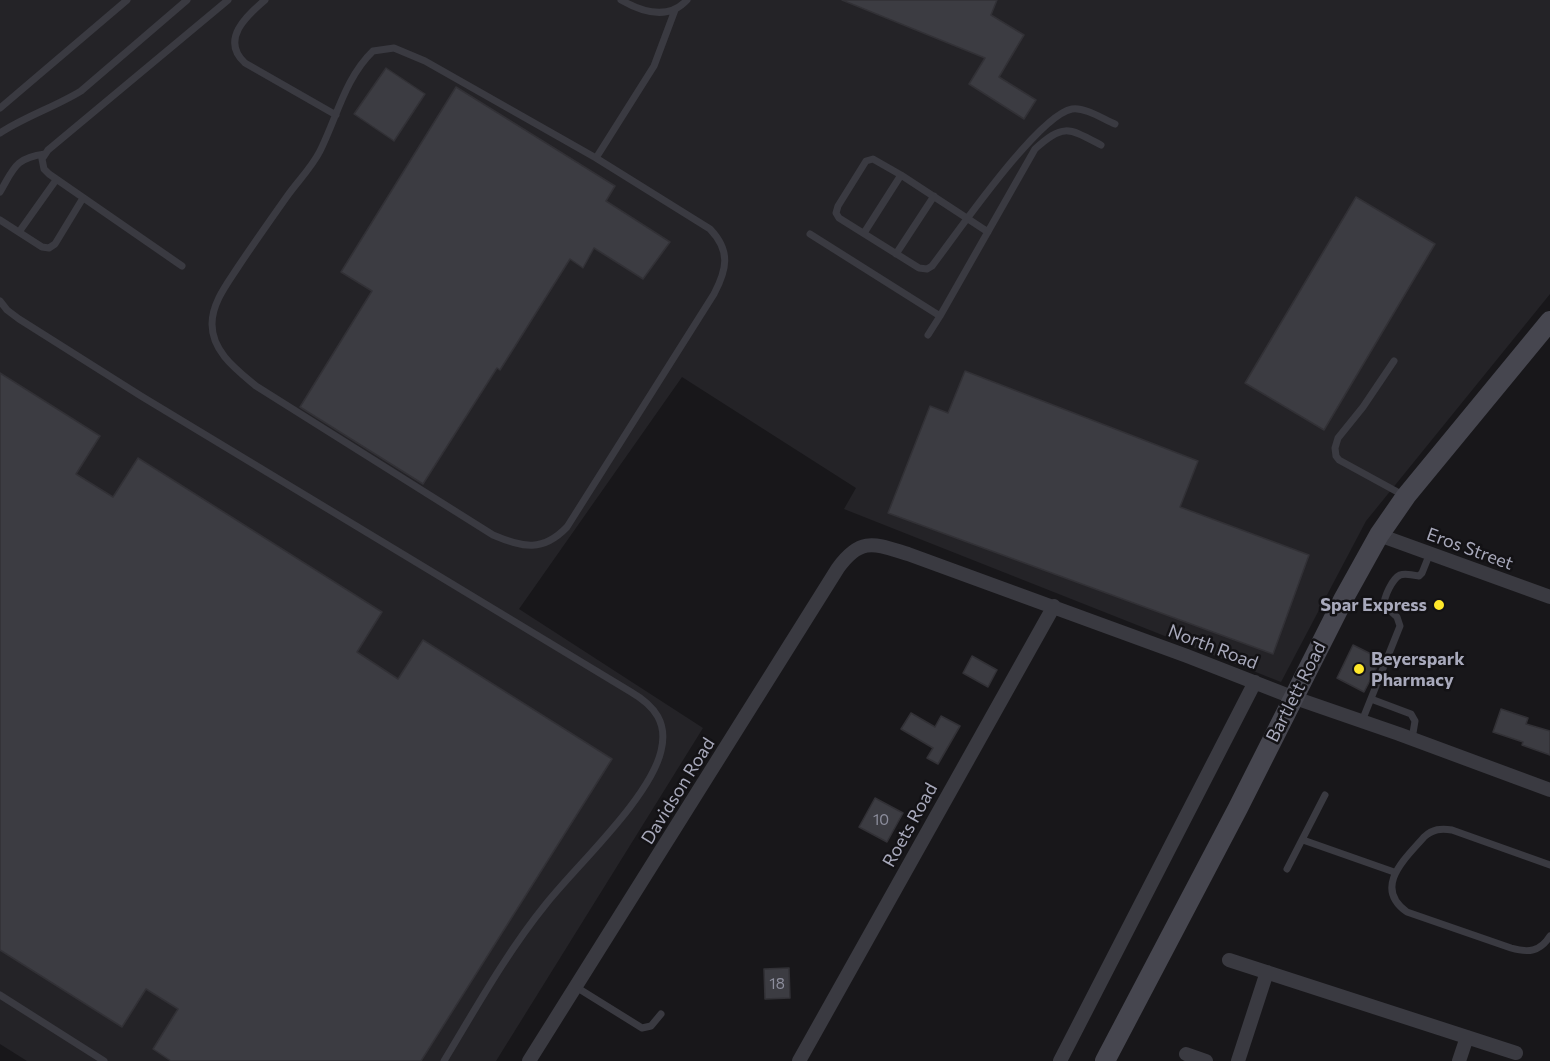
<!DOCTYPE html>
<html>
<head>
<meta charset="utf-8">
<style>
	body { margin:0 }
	canvas { display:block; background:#18171a }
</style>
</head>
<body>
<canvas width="1550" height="1061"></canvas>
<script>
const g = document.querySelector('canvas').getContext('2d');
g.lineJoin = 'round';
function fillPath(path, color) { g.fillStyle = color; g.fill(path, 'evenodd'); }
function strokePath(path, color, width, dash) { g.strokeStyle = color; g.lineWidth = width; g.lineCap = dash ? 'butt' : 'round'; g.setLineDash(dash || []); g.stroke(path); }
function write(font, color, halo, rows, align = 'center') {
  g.font = font + ' Commissioner,sans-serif'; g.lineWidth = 5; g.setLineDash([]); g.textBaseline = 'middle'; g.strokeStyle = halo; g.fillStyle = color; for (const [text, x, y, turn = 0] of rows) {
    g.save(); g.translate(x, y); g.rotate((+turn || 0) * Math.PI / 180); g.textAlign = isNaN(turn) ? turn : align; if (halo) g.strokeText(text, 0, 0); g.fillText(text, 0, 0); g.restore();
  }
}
fillPath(new Path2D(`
	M0,0H1550V294L1366,521L1281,682L844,509L856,488L682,377L519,609L703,728L496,1061H27L0,1044Z`), '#242327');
const building = new Path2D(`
	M842,0H997L991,15L1024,35L999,77L1036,100L1024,119L969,84L985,58Z
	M386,68L425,94L394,141L354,114Z
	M456,87L615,186L606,201L670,242L643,279L594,248L583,268L570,259L500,370L497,368L423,484L300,407L372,291L341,272Z
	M1356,197L1435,244L1324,430L1245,383Z
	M965,371L1198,461L1180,507L1309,555L1273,654L888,513L930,406L948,413Z
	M0,373L100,436L76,474L113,497L138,458L382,612L357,652L398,679L423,640L612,759L421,1061H171L153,1049L178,1009L146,989L122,1027L0,950Z
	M1353,645L1381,659L1364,692L1337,678Z
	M972,656L997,670L988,687L963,673Z
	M1501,709L1528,718L1526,724L1550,731V755L1522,745L1523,742L1493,732Z
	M911,713L935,727L941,716L960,726L938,764L927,758L933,748L901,729Z
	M875,798L903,813L887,842L859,827Z
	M789,968L790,998L765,999L764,969Z`);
fillPath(building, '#3c3c42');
strokePath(building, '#323136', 1.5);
strokePath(new Path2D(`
	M265,0C246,16 220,40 245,63L336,115
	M621,0C642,12 668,21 687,0
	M394,48L425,61L596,158L710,229C731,251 727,269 714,294L567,527C543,552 523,548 493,535L256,386C237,370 212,352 212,324C212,303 227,284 238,267C254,243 271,219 288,195C298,181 312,167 320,151C337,117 345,78 373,51Z
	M0,108L127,0
	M0,133C26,116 55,107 81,91L187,0
	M596,158L654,66L675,10
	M0,192C14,168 15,158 45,154
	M0,220L42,247L49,248L55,244L83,198
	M19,232L56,180
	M988,232L901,175L873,159L866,161L838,206L836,213L839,218L919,268L927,269L932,266C956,235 1038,115 1072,109C1085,107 1103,119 1115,124
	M864,233L901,175
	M810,234L940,316L928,335
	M896,254L934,196
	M182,266L49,174L44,169L42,159L48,150L228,0
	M0,301L7,310L19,319L141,396L631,692C655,706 668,723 661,751C650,798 577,865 546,904C507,952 476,1008 444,1061
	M940,316L1035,149C1063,123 1069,128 1101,145
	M1394,361L1363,407L1338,438L1335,448L1336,456L1339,460L1403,495
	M1371,699L1411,714L1415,721L1412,739
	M1362,721L1400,626L1397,617L1384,605C1384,597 1392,579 1400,575C1405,573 1414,575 1419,576L1422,573L1430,553
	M1303,840L1394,872
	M1550,865L1452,830C1441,828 1433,829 1424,837C1406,858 1372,887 1407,912L1511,948C1528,953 1540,952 1550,936
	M1287,869L1325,795
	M576,987L642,1028L651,1026L661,1014
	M0,995L104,1061`), '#3a3a41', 7);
strokePath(new Path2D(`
	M1379,535L1550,597
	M1229,960L1516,1053
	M1186,1054L1206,1061
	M529,1061L838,568C861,536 875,544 908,554L1187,656L1292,697L1399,734L1550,790
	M799,1061L1054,606
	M1060,1061L1255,682
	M1238,1061L1267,972
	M1459,1061L1467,1037`), '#3a3a41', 14);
strokePath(new Path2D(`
	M1105,1061L1238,808L1344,598L1379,535L1406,496L1550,321`), '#46464f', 20);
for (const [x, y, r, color] of [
	[1439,605,6,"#ffe82a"],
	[1359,669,6,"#ffe82a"]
]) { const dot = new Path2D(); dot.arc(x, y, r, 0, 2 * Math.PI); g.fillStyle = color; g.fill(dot); strokePath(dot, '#131215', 2); }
write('15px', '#8d8e9d', null, [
	["10",881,820],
	["18",777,984]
]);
write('18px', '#a8a9bb', '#131215', [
	["Eros Street",1470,549,20],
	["North Road",1213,647,21],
	["Bartlett Road",1296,692,-63],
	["Davidson Road",678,791,-58],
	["Roets Road",910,825,-61]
]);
write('bold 18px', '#a8a9bb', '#131215', [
	["Spar Express",1427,605],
	["Beyerspark",1371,659,"left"],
	["Pharmacy",1371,680,"left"]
], 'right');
</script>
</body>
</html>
